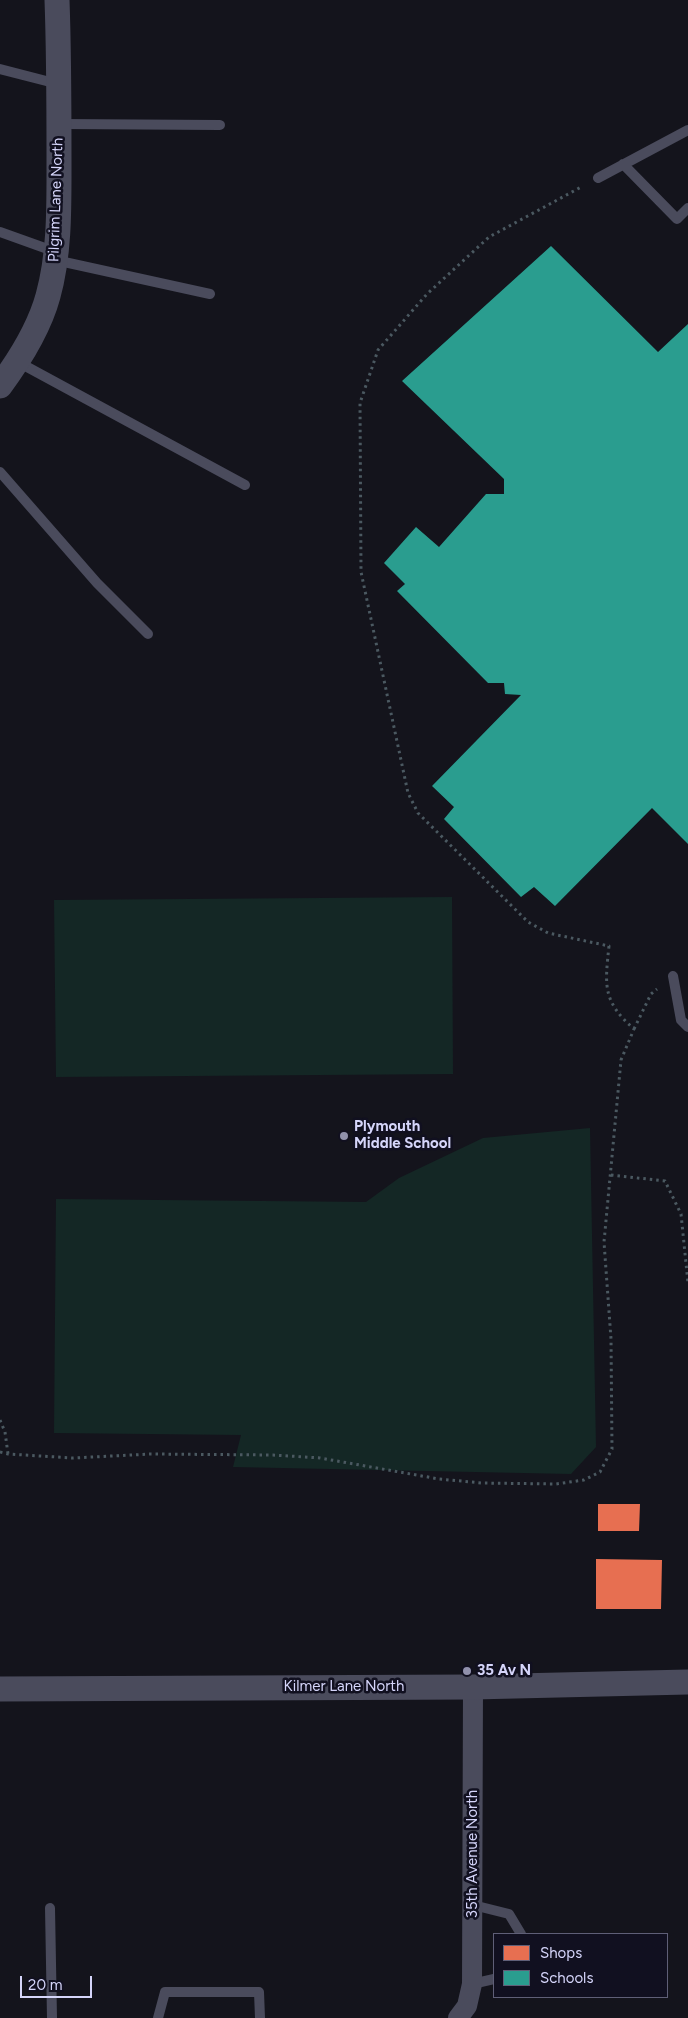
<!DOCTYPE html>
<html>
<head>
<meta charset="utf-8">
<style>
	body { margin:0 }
	#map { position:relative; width:688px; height:2018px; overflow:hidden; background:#14141c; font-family:Figtree,sans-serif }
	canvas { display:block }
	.legend { position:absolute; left:493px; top:1933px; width:175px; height:65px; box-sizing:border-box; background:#111020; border:1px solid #5f5f77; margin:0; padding:6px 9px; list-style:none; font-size:15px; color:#d5d5fa }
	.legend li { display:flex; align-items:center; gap:10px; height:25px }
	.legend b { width:25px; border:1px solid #5f5f77 }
	.scale { position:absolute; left:20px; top:1976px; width:72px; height:22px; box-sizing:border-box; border:2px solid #d5d5fa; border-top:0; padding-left:6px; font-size:15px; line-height:18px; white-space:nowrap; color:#d5d5fa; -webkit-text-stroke:4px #111020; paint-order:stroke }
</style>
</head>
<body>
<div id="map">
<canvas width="688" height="2018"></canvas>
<ul class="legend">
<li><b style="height:14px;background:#e76f51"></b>Shops</li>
<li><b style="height:14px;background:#2a9d8f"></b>Schools</li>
</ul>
<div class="scale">20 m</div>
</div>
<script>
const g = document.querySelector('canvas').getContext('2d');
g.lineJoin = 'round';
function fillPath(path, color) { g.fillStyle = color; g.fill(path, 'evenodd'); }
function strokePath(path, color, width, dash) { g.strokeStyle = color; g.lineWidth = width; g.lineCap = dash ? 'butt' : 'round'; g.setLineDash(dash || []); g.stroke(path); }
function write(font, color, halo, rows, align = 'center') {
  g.font = font + ' Figtree,sans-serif'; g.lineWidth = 5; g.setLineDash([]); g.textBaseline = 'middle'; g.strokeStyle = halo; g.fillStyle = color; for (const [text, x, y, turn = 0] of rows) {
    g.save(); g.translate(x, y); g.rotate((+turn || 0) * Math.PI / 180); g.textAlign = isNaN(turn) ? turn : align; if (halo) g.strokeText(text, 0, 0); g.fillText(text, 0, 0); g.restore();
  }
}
fillPath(new Path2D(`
	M452,897L453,1074L56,1077L54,900Z
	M590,1128L596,1447L571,1474L233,1467L241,1435L54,1433L56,1199L366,1202L399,1178L483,1138Z`), '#142725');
fillPath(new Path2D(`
	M598,1504H640L639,1531H598Z
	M596,1559L662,1560L661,1609H596Z`), '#e76f51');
fillPath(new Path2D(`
	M551,246L658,352L688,324V844L652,808L555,906L534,887L521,897L444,819L454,807L432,786L521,695L505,694L504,683H488L397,591L405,584L384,563L416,527L439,547L486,494H504V479L402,381Z`), '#2a9d8f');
strokePath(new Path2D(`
	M634,1029L651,994L657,989
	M611,1175L665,1181L681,1214L688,1283
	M0,1420L5,1432L8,1454
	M0,1452L8,1454L73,1458L151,1454L273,1455L320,1458L439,1479L482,1483L556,1484L584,1480L600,1472L612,1449L611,1339L604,1242L621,1060L634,1029C602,1001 605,985 609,946L548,933L528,922L418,813L408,793L361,572L360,403L378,350L427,294L489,237L583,186`), '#4b5961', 3, [2.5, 4]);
strokePath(new Path2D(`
	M0,69L58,84
	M60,124L220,125
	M623,164L677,219L688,208
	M598,178L688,130
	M0,232L56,252
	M55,260L210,294
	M18,362L245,485
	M0,472L97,583L148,634
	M673,976L681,1020L688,1027
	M473,1905L509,1914L521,1934
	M50,1908L52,2018
	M472,1984L494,1979
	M158,2018L165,1992H259L260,2018`), '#4a4b5c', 10);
strokePath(new Path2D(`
	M458,2018L467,2006L472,1984L473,1687`), '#4a4b5c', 20);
strokePath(new Path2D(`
	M0,386C20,359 39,329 48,296C60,253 59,205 59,160C59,107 59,53 57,0
	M0,1689L473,1687L688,1682`), '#4a4b5c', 25);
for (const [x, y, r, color] of [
	[344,1136,5,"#9191ac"],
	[467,1671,5,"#9191ac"]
]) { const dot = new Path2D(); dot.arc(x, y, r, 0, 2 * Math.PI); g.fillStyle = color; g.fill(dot); strokePath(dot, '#111020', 2); }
write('15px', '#d5d5fa', '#111020', [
	["Pilgrim Lane North",56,200,-88],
	["Kilmer Lane North",344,1687],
	["35th Avenue North",473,1854,-90]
]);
write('bold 15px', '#d5d5fa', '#111020', [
	["Plymouth",354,1127],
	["Middle School",354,1144],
	["35 Av N",477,1671]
], 'left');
</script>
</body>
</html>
